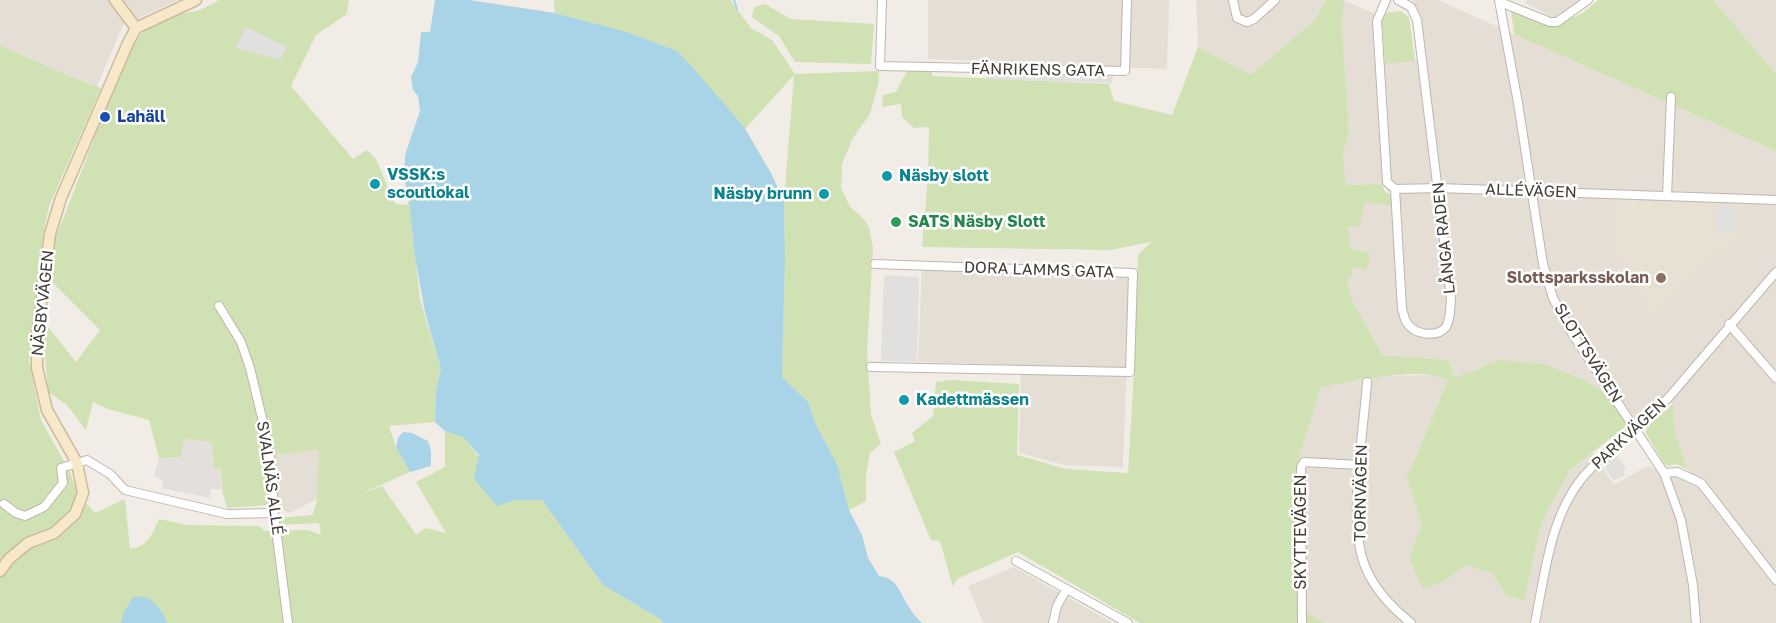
<!DOCTYPE html>
<html>
<head>
<meta charset="utf-8">
<style>
	body { margin:0 }
	canvas { display:block; background:#f1ede6 }
</style>
</head>
<body>
<canvas width="1776" height="623"></canvas>
<script>
const g = document.querySelector('canvas').getContext('2d');
g.lineJoin = 'round';
function fillPath(path, color) { g.fillStyle = color; g.fill(path, 'evenodd'); }
function strokePath(path, color, width, dash) { g.strokeStyle = color; g.lineWidth = width; g.lineCap = dash ? 'butt' : 'round'; g.setLineDash(dash || []); g.stroke(path); }
function write(font, color, halo, rows, align = 'center') {
  g.font = font + ' "Golos Text",sans-serif'; g.lineWidth = 5; g.setLineDash([]); g.textBaseline = 'middle'; g.strokeStyle = halo; g.fillStyle = color; for (const [text, x, y, turn = 0] of rows) {
    g.save(); g.translate(x, y); g.rotate((+turn || 0) * Math.PI / 180); g.textAlign = isNaN(turn) ? turn : align; if (halo) g.strokeText(text, 0, 0); g.fillText(text, 0, 0); g.restore();
  }
}
fillPath(new Path2D(`
	M0,0H178L123,25L97,86L57,71L0,45Z
	M928,0H1169L1167,69L928,59Z
	M1196,0H1326L1315,18L1251,76L1198,47Z
	M1344,0L1375,14L1377,63L1425,60L1414,0H1438L1776,151V623H1326L1298,608L1296,512L1299,457L1321,387L1382,376L1437,375L1448,380L1407,478L1422,525L1409,558L1444,581L1466,565L1492,573L1507,596L1524,599L1541,523L1570,470L1593,452L1614,485L1647,466L1698,486L1687,469L1674,428L1673,404L1665,395L1627,425L1608,395L1500,360L1455,378L1448,360L1382,355L1350,296L1348,278L1352,267L1366,252L1355,250L1351,248L1346,225L1364,202L1392,195L1382,184L1346,185L1343,154L1349,133L1342,27Z
	M1527,0H1580L1560,17H1553L1525,3Z
	M1713,0H1776V74Z
	M922,266L1130,277L1123,467L1065,465L1019,453L1021,365L918,362Z
	M320,449L317,499L290,513L280,508L276,455Z
	M1014,567L1113,623H983L968,586Z`), '#e4ded5');
fillPath(new Path2D(`
	M184,439L212,442L214,467L221,468V489H211L210,498L162,488L163,480L154,476L159,458L181,457Z`), '#e3dfdb');
fillPath(new Path2D(`
	M1610,199L1741,204L1740,228L1743,242L1732,241L1651,315L1609,240Z`), '#e8e0d2');
fillPath(new Path2D(`
	M219,0H349L347,14L316,35L291,86L353,159L367,150L376,159L395,204L407,205L409,200L420,299L441,369L436,390L435,422L389,426L396,447L410,472L362,493L382,486L416,534L426,528L446,533L416,482L445,467V431L463,437L515,500H542L603,585L662,620L663,623H0V45L57,71L101,88L49,206L44,230L29,361L41,420L70,472L77,493L95,513L125,499L130,549C148,547 152,534 159,519L188,525L259,526L265,531L308,530L321,535L319,523L279,525V518L313,515L317,499L319,449L276,455L280,508L267,505L227,508L222,490L221,468H214L212,442L184,439L181,457L159,458L149,420L108,409L93,402L86,430L67,405L48,392L43,332L49,328L76,362L100,330L50,280L56,237L129,49L147,27L175,15L200,10Z
	M554,0H730L751,28L772,40L795,74L879,71L878,84L870,114L853,138L842,164L841,188L850,207L862,217L869,227L873,248L867,350L871,415L881,444L870,453L866,477V501L849,510L837,464L816,425L808,402L782,377L785,262L784,201L794,75L745,129L677,51L627,32L555,13Z
	M1326,0H1344L1342,27L1349,133L1343,154L1346,185L1382,184L1385,192L1392,195L1393,206L1364,202L1360,226H1347L1351,248L1355,250L1366,252L1370,256L1366,270L1352,267V276L1348,278L1350,296L1382,355L1448,360L1455,378L1500,360L1545,365L1582,379L1608,395L1627,425L1570,470L1541,523L1524,600L1507,596L1492,573L1466,565L1444,581L1423,589L1409,558L1422,525L1407,478L1448,380C1421,365 1352,382 1321,387L1299,457L1296,512L1298,607L1325,623H1140L1018,552L957,579L953,587L940,541L931,540L894,452L915,441L912,433L933,416L936,382L951,380L1019,384L1017,455L1066,469L1128,473L1134,372L1138,255L1151,242L1110,250L922,247L928,177L929,127L914,128L902,117L901,104L882,107L883,95L896,92L908,69H932V76L1109,84L1114,101L1172,115L1198,47L1251,75L1315,19Z
	M1598,0H1713L1776,74V151L1514,34L1511,9L1554,25L1583,13Z
	M765,4L791,19L874,24L871,64L795,62L779,36L752,17L754,7Z
	M1400,11L1409,17L1415,61L1385,63L1382,22L1386,13Z
	M1673,404L1674,428L1687,469L1676,464L1668,466L1663,462L1646,433L1647,427Z`), '#d0e1b4');
fillPath(new Path2D(`
	M246,27L287,47L280,60L236,48Z
	M987,72L1113,76L1112,83L986,79Z
	M1716,204L1736,205V232H1716Z
	M884,275L919,277L917,362L881,361Z
	M1617,455L1626,468L1623,470L1625,475L1614,481L1604,466L1608,460Z`), '#e2e0de');
fillPath(new Path2D(`
	M435,0H469L555,13L627,32L677,51L695,70L744,127L771,173L784,201L785,262L782,377L808,402L816,425L837,464L849,510L862,535L868,558L879,576C898,578 900,594 909,607C912,613 917,618 922,623H663L662,620L603,585L542,500H515L497,506L474,479L479,455L463,437L445,431L435,422L436,390L441,369L425,312L415,257L409,200L404,177L405,155L420,111L418,96L413,90L411,77L418,62L421,32H430Z
	M403,432L412,433L428,441L431,451V466L410,472L396,447L398,438Z
	M133,597C137,597 140,596 144,597C154,599 164,613 167,623H121L124,612Z`), '#a9d3e7');
strokePath(new Path2D(`
	M734,0L737,9`), '#a9d3e7', 2);
const street = new Path2D(`
	M882,0L880,66L1125,71L1127,0
	M1233,0L1237,18L1247,22L1254,19L1275,0
	M1386,0L1377,21L1387,182L1395,189L1402,309C1404,314 1404,319 1407,323C1415,335 1437,338 1446,327C1451,319 1450,307 1451,298L1417,20L1411,7L1398,0
	M1499,0L1518,103L1543,264L1553,298L1573,335L1664,473L1681,520L1693,585L1696,623
	M1500,2L1550,22H1557L1588,0
	M1395,189L1439,188L1776,200
	M1667,196L1671,97
	M219,306L241,342L250,368L263,422L272,467L274,513L288,623
	M1729,324L1776,378
	M871,367L1130,372L1133,273L875,264
	M1367,382C1364,430 1347,522 1365,566C1374,589 1391,607 1411,623
	M1664,473L1677,472L1701,483L1776,580
	M4,504L16,513L25,516L44,507L63,483L61,468L87,460L110,474L125,490L227,514L274,513
	M1016,561L1128,623
	M1053,623L1057,606L1066,590
	M1302,623L1301,467L1304,462L1360,465
	M1535,623C1545,574 1550,517 1583,477C1609,447 1643,425 1670,396L1776,272`);
const secondary = new Path2D(`
	M115,0L136,28
	M0,571L9,559L28,543L54,533L75,514L83,493L77,463L47,410L37,368V334L50,234L61,198L128,43L136,28L196,0`);
strokePath(street, '#beb6ad', 10);
strokePath(secondary, '#cbba9b', 13);
strokePath(street, '#fff', 8);
strokePath(secondary, '#f8e8ca', 10);
for (const [x, y, r, color] of [
	[105,117,6,"#1a4fb4"],
	[887,176,6,"#0f9aa8"],
	[375,184,6,"#0f9aa8"],
	[824,194,6,"#0f9aa8"],
	[896,222,6,"#2e9e5b"],
	[1661,278,6,"#8d6e63"],
	[904,400,6,"#0f9aa8"]
]) { const dot = new Path2D(); dot.arc(x, y, r, 0, 2 * Math.PI); g.fillStyle = color; g.fill(dot); strokePath(dot, '#fff', 2); }
write('16px', '#433d36', '#fff', [
	["FÄNRIKENS GATA",1038,70,1],
	["ALLÉVÄGEN",1531,191,2],
	["LÅNGA RADEN",1444,238,-96],
	["DORA LAMMS GATA",1039,270,2],
	["NÄSBYVÄGEN",43,303,-84],
	["SLOTTSVÄGEN",1588,353,58],
	["PARKVÄGEN",1629,434,-43],
	["SVALNÄS ALLÉ",270,478,82],
	["TORNVÄGEN",1361,493,-89],
	["SKYTTEVÄGEN",1301,532,-90]
]);
write('bold 16px', '#164399', '#fff', [
	["Lahäll",117,117]
], 'left');
write('bold 16px', '#0d838f', '#fff', [
	["VSSK:s",387,175],
	["scoutlokal",387,193],
	["Näsby slott",899,176],
	["Näsby brunn",812,194,"right"],
	["Kadettmässen",916,400]
], 'left');
write('bold 16px', '#27864d', '#fff', [
	["SATS Näsby Slott",908,222]
], 'left');
write('bold 16px', '#785e54', '#fff', [
	["Slottsparksskolan",1649,278]
], 'right');
</script>
</body>
</html>
